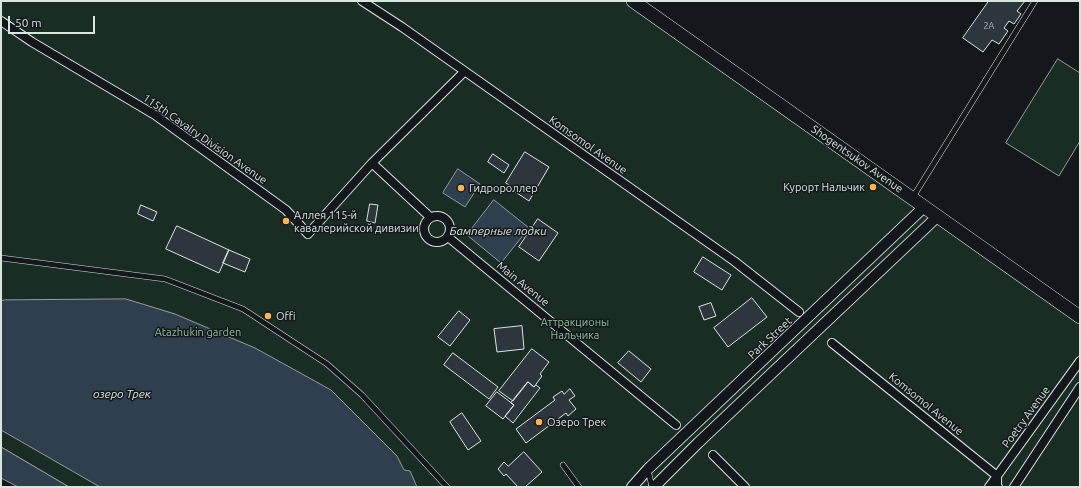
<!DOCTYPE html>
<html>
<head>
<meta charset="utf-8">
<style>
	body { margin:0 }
	#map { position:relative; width:1081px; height:488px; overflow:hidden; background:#14181c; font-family:Ubuntu,sans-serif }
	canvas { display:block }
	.frame { position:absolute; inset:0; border:2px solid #d8e6dc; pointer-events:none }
	.scale { position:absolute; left:8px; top:16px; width:87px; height:18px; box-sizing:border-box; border:2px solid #d8e6dc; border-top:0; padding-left:5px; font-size:12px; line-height:14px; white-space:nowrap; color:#d8e6dc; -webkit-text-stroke:3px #14181c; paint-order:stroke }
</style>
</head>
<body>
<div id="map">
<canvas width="1081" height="488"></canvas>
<div class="frame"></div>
<div class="scale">50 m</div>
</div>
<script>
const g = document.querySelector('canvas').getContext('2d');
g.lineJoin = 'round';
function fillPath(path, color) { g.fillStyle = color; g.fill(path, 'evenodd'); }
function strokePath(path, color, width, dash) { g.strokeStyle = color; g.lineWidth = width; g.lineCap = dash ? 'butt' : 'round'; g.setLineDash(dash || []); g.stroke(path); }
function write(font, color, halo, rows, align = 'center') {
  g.font = font + ' Ubuntu,sans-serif'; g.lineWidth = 3; g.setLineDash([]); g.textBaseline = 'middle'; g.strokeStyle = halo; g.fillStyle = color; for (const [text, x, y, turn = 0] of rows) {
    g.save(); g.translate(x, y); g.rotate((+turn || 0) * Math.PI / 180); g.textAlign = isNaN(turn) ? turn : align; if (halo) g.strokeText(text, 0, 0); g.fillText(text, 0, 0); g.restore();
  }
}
const green = new Path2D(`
	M1,1H633L1080,317V487H69L1,447Z
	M1058,59L1080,73V141L1059,176L1006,143Z`);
fillPath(green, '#1a2d24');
strokePath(green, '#939e99', 1);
const water = new Path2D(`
	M458,169L480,184L465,207L443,193Z
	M494,200L529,228L501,263L467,235Z
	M126,299L175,314L255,348L331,390L397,456L404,470L410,471L417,487H100L1,430V301L4,300Z
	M1,447L69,487H18L1,478Z`);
fillPath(water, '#2f3f4d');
strokePath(water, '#939e99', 1);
const building = new Path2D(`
	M989,1H1025L1017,11L1021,14L1014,24L1009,21L1004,28L1008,31L999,44L992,40L983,52L963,38Z
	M525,152L549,167L529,201L514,191L515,189L506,183Z
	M493,154L509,165L504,173L488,162Z
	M370,204L378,205L375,223L367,221Z
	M141,205L157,212L153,221L138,214Z
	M538,219L558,233L539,261L519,247Z
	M177,226L229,250L219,273L166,249Z
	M229,250L250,259L245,272L223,263Z
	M703,257L731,275L722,290L694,272Z
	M752,298L767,317L728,347L714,328Z
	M711,303L716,316L704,320L699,307Z
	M459,311L470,320L450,346L438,337Z
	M522,326L524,349L497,352L494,329Z
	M532,349L549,362L540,374L542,376L534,387L528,382L513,401L499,391Z
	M629,351L651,369L641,382L618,363Z
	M453,353L498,387L489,399L444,365Z
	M528,382L534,387L536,385L540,388L513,423L505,416L514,405L511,403Z
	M570,389L575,396L569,400L576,409L568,416L566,413L526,443L516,429L555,400L553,397L562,391L564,394Z
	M497,392L514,405L503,419L486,406Z
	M462,413L481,441L468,450L450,422Z
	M524,452L542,472L525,487H518L506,474L504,476L498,469L504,462L508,466Z`);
fillPath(building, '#2c363c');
strokePath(building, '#d8e6dc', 1);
const service = new Path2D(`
	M913,197L1035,1
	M1,258L165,279L243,309L327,364L362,395L447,487
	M563,465L579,487
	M648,470L652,487`);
const pedestrian = new Path2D(`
	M362,1L402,27L734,261L799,312
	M1,21L32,42L155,115L286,210L308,234L372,163L464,72
	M372,163L430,217
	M424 229a13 13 0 1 1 26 0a13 13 0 1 1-26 0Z
	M448,237L676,425
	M832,343L997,476V485L998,487
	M713,455L745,487
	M989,487L1080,361
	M1014,487L1080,387`);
const minor = new Path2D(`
	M632,487L648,469L924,207
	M654,487L698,443L938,216`);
const tertiary = new Path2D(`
	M633,1L1080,317`);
strokePath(service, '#d8e6dc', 6);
strokePath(pedestrian, '#d8e6dc', 10);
strokePath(minor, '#d8e6dc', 12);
strokePath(tertiary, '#d8e6dc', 14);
strokePath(service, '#14181c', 5);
strokePath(pedestrian, '#14181c', 8);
strokePath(minor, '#14181c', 10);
strokePath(tertiary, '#14181c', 13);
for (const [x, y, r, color] of [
	[873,187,4,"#ffb74d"],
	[461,188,4,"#ffb74d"],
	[286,221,4,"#ffb74d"],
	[268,316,4,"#ffb74d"],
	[539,422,4,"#ffb74d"]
]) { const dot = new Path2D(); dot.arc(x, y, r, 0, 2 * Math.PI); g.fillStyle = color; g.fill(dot); strokePath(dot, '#14181c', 1.5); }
write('9px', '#adbab4', null, [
	["2А",989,26]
]);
write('11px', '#d8e6dc', '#14181c', [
	["115th Cavalry Division Avenue",205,139,35],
	["Komsomol Avenue",588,145,35],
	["Shogentsukov Avenue",857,159,35],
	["Main Avenue",523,284,39],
	["Park Street",770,338,-43],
	["Komsomol Avenue",926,404,39],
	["Poetry Avenue",1026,417,-54]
]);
write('11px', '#d8e6dc', '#14181c', [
	["Курорт Нальчик",865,187,"right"],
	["Гидророллер",469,188],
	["Аллея 115-й",294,215],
	["кавалерийской дивизии",294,228],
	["Offi",276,316],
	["Озеро Трек",547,422]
], 'left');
write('11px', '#8ac095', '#14181c', [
	["Аттракционы",575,322],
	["Нальчика",575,335],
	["Atazhukin garden",198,332]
]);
write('italic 12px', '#d8e6dc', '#14181c', [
	["Бамперные лодки",498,231],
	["озеро Трек",122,394]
]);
</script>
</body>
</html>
